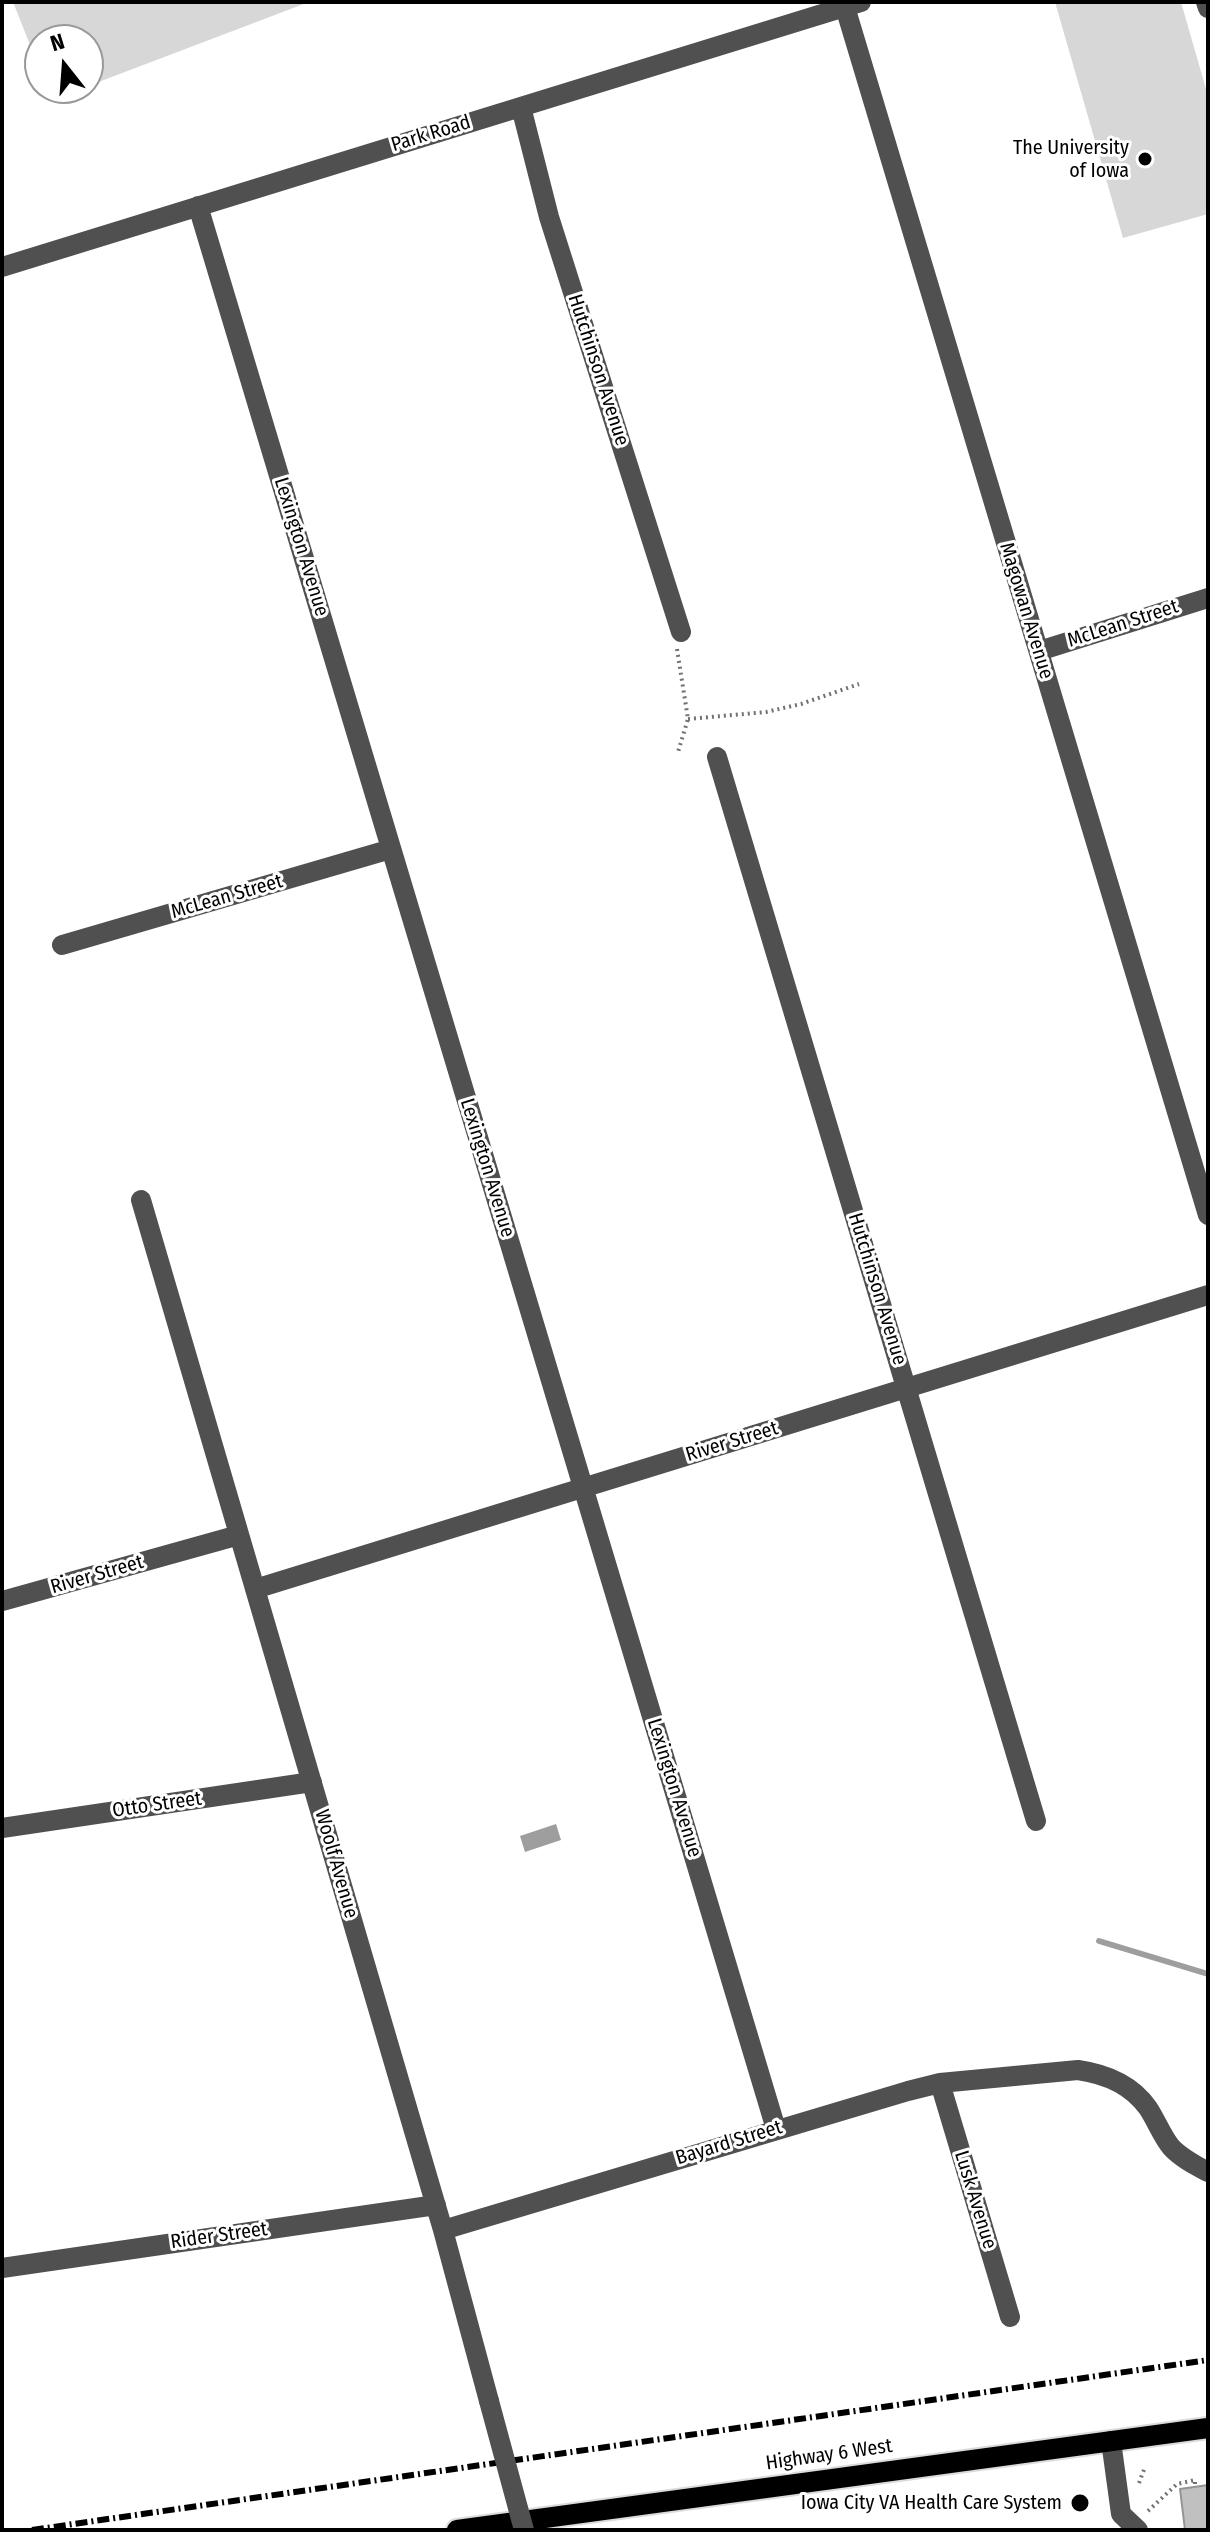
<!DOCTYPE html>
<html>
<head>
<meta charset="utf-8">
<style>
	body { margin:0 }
	#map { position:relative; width:1210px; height:2532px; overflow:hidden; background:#fff; font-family:"Fira Sans Condensed",sans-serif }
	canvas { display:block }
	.frame { position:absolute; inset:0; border:4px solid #000; pointer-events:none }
	.north { position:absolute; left:24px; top:24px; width:80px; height:80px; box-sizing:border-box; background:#fff; border:2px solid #999; border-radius:50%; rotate:343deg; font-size:22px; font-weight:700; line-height:32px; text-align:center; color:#000 }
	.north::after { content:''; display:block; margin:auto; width:28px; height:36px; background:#000; clip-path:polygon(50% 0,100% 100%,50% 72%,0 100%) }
</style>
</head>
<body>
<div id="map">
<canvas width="1210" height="2532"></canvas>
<div class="frame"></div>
<div class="north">N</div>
</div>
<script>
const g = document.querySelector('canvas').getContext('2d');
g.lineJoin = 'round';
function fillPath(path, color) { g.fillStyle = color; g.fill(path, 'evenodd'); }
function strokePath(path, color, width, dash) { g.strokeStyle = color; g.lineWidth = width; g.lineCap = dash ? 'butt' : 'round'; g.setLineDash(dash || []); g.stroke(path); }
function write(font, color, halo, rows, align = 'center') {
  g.font = font + ' "Fira Sans Condensed",sans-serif'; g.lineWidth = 6; g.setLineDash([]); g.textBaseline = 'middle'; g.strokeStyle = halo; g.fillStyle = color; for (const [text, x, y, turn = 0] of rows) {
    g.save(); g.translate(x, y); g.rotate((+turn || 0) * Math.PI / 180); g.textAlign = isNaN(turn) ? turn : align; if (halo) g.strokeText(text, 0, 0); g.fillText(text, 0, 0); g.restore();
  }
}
fillPath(new Path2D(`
	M13,2H309L88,86V40H40V70Z
	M1055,2H1181L1208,96V214L1123,238Z`), '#d7d7d7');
fillPath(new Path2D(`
	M556,1824L561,1840L525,1852L520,1836Z`), '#9e9e9e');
strokePath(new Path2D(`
	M1099,1941L1208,1974`), '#9e9e9e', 6);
const building = new Path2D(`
	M1208,2485V2530H1185L1180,2489Z`);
fillPath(building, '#c0c0c0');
strokePath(building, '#949494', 2);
const major = new Path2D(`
	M457,2530L1208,2428`);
strokePath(major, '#dbdbdb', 24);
strokePath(new Path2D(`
	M677,649L688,719L678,752
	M688,719L766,712L801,704L859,684
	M1139,2483L1145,2467
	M1148,2511L1177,2484L1195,2480V2485`), '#727272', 4, [2, 4]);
strokePath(new Path2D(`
	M1206,2L1208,8
	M845,7L1208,1215
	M521,107L549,217L681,632
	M198,206L776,2129
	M2,267L861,2
	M1039,651L1208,598
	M717,757L1036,1821
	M62,945L391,849
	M141,1200L443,2230L489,2401
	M255,1589L1208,1295
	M2,1601L239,1535
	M2,1828L312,1782
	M940,2083L1010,2317
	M443,2230L908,2091L940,2083L1078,2070C1106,2074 1131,2084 1148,2108C1156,2120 1162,2136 1171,2147C1181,2158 1195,2165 1208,2172
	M2,2268L436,2205
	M1111,2441L1121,2514L1138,2530`), '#505050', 20);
strokePath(major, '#000', 20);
strokePath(new Path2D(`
	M32,2530L1208,2360`), '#000', 6, [12, 4, 2, 4]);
strokePath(new Path2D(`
	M489,2401L524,2530`), '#505050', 20);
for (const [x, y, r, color] of [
	[1145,159,8,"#000"],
	[1080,2503,10,"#000"]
]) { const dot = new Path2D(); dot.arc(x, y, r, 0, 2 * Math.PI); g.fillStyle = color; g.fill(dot); strokePath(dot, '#fff', 3); }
write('20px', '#000', '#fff', [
	["Park Road",431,134,-17],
	["Hutchinson Avenue",598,370,72],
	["Lexington Avenue",301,547,73],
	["Magowan Avenue",1026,611,73],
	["McLean Street",1123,624,-18],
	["McLean Street",227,897,-16],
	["Lexington Avenue",487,1168,73],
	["Hutchinson Avenue",877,1289,73],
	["River Street",732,1442,-17],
	["River Street",97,1575,-16],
	["Lexington Avenue",674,1788,73],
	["Otto Street",157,1805,-8],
	["Woolf Avenue",336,1864,74],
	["Bayard Street",729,2143,-17],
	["Lusk Avenue",975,2200,73],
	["Rider Street",219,2236,-8],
	["Highway 6 West",829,2455,-8]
]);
write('20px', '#000', '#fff', [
	["The University",1129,148],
	["of Iowa",1129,171],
	["Iowa City VA Health Care System",1062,2503]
], 'right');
</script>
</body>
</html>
